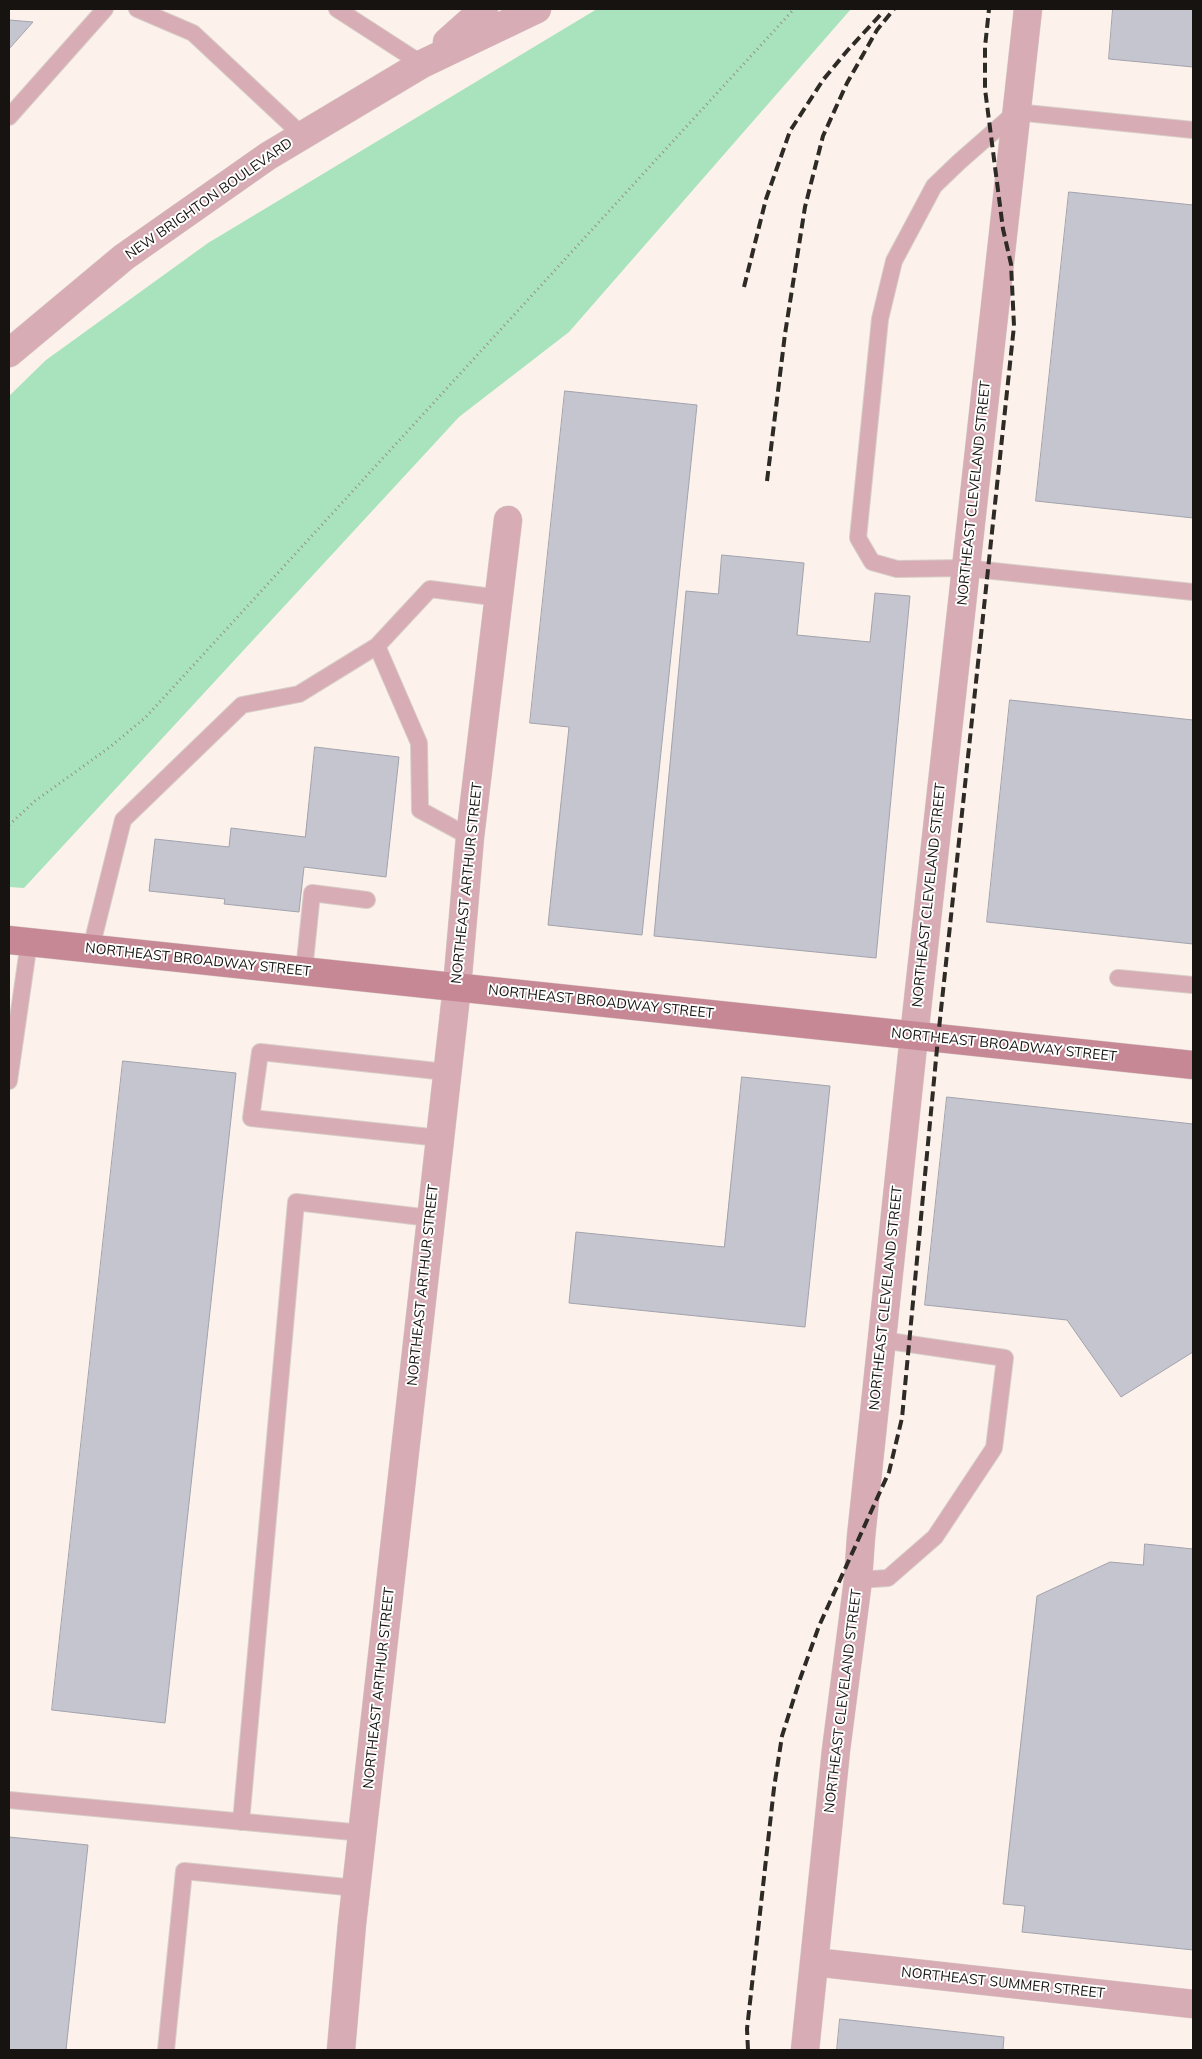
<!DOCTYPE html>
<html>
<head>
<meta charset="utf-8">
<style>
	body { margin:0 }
	#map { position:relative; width:1202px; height:2059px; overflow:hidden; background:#fcf2eb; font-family:Mulish,sans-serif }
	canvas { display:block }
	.frame { position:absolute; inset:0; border:10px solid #161310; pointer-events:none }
</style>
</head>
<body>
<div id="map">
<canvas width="1202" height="2059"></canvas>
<div class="frame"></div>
</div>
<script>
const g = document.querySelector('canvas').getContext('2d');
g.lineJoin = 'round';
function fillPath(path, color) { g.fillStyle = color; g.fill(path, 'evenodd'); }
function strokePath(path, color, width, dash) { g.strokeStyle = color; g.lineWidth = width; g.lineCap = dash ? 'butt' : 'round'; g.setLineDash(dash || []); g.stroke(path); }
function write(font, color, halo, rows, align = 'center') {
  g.font = font + ' Mulish,sans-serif'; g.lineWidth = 4; g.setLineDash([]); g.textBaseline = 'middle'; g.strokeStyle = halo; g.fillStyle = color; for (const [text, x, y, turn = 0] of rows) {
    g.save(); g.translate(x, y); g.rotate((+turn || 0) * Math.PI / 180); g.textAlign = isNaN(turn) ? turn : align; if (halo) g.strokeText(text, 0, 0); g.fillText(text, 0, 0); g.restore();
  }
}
fillPath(new Path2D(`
	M597,9H851L569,332L459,417L24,888L9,887V396L46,360L208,243Z`), '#a9e3bd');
const building = new Path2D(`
	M1113,9H1193V67L1109,59Z
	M9,20L33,22L9,49Z
	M1069,192L1193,205V518L1036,501Z
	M565,391L697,405L642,935L548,925L569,727L530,723Z
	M722,555L804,563L797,635L870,642L875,593L910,596L876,958L654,936L686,591L718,594Z
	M1010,700L1193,720V944L987,922Z
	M315,747L399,757L386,877L304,867L299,912L224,904L225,899L149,891L155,839L229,847L231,828L305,837Z
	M123,1061L236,1073L165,1723L52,1710Z
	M742,1077L830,1086L805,1327L569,1303L576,1232L724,1247Z
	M947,1097L1193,1124V1352L1121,1397L1067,1320L925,1305Z
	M1145,1544L1193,1549V1950L1022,1932L1025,1906L1003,1904L1037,1596L1110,1562L1143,1565Z
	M9,1837L88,1845L66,2050H9Z
	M840,2019L1004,2037L1003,2050H837Z`);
fillPath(building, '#c5c5d0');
strokePath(building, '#a2a2ac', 1);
const service = new Path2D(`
	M137,9L193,33L302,135
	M337,9L422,64
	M9,117L105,9
	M1193,130L1016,112L959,162L934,186L894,261L880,319L858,538L872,562L897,569L965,568L1193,592
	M377,646L430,589L500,598
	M91,948L123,820L242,705L299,694L377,646L419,743L420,810L470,837
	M304,971L312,893L367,900
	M1118,978L1193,985
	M9,1081L29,942
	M440,1138L251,1118L260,1052L446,1072
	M858,1580L888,1578L935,1537L994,1448L1005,1358L882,1340
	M9,1800L363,1833
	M241,1822L296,1202L430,1218
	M166,2050L184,1871L356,1888`);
const minor = new Path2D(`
	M814,1962L1193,2004
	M341,2050L352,1924L457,987L470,837L508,520
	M805,2050L836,1750L858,1580L861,1537L914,1036L1028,9`);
const tertiary = new Path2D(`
	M447,42L484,9
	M9,353L124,257L268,156L422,64L537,9`);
const secondary = new Path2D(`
	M9,940L1193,1065`);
strokePath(service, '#d7cec8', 18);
strokePath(minor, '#d7cec8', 29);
strokePath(tertiary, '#d7cec8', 29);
strokePath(secondary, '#d7cec8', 29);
strokePath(new Path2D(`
	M9,825L35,801L110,747L146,717L794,9`), '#968f8a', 3, [1, 4]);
strokePath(service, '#d8acb4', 16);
strokePath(minor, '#d8acb4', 28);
strokePath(tertiary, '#d8acb4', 28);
strokePath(secondary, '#c78895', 28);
strokePath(new Path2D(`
	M744,287L766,199L790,131L823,80L847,51L883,12
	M767,481L785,334L805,207L823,136L847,83L877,30L894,9
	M748,2050L747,2029L774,1788L782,1736L800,1679L819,1626L889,1472L902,1418L938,1038L1014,326L1011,264L1003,229L985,89V47L989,9`), '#2e2a26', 4, [10, 5]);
write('14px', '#161310', '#fff', [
	["NEW BRIGHTON BOULEVARD",209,199,-35],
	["NORTHEAST CLEVELAND STREET",974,493,-84],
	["NORTHEAST ARTHUR STREET",467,883,-84],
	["NORTHEAST CLEVELAND STREET",929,895,-84],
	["NORTHEAST BROADWAY STREET",198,960,6],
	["NORTHEAST BROADWAY STREET",601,1002,6],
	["NORTHEAST BROADWAY STREET",1004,1045,6],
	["NORTHEAST ARTHUR STREET",423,1285,-84],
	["NORTHEAST CLEVELAND STREET",886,1298,-84],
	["NORTHEAST ARTHUR STREET",379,1688,-84],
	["NORTHEAST CLEVELAND STREET",843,1701,-83],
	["NORTHEAST SUMMER STREET",1003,1983,6]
]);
</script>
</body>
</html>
